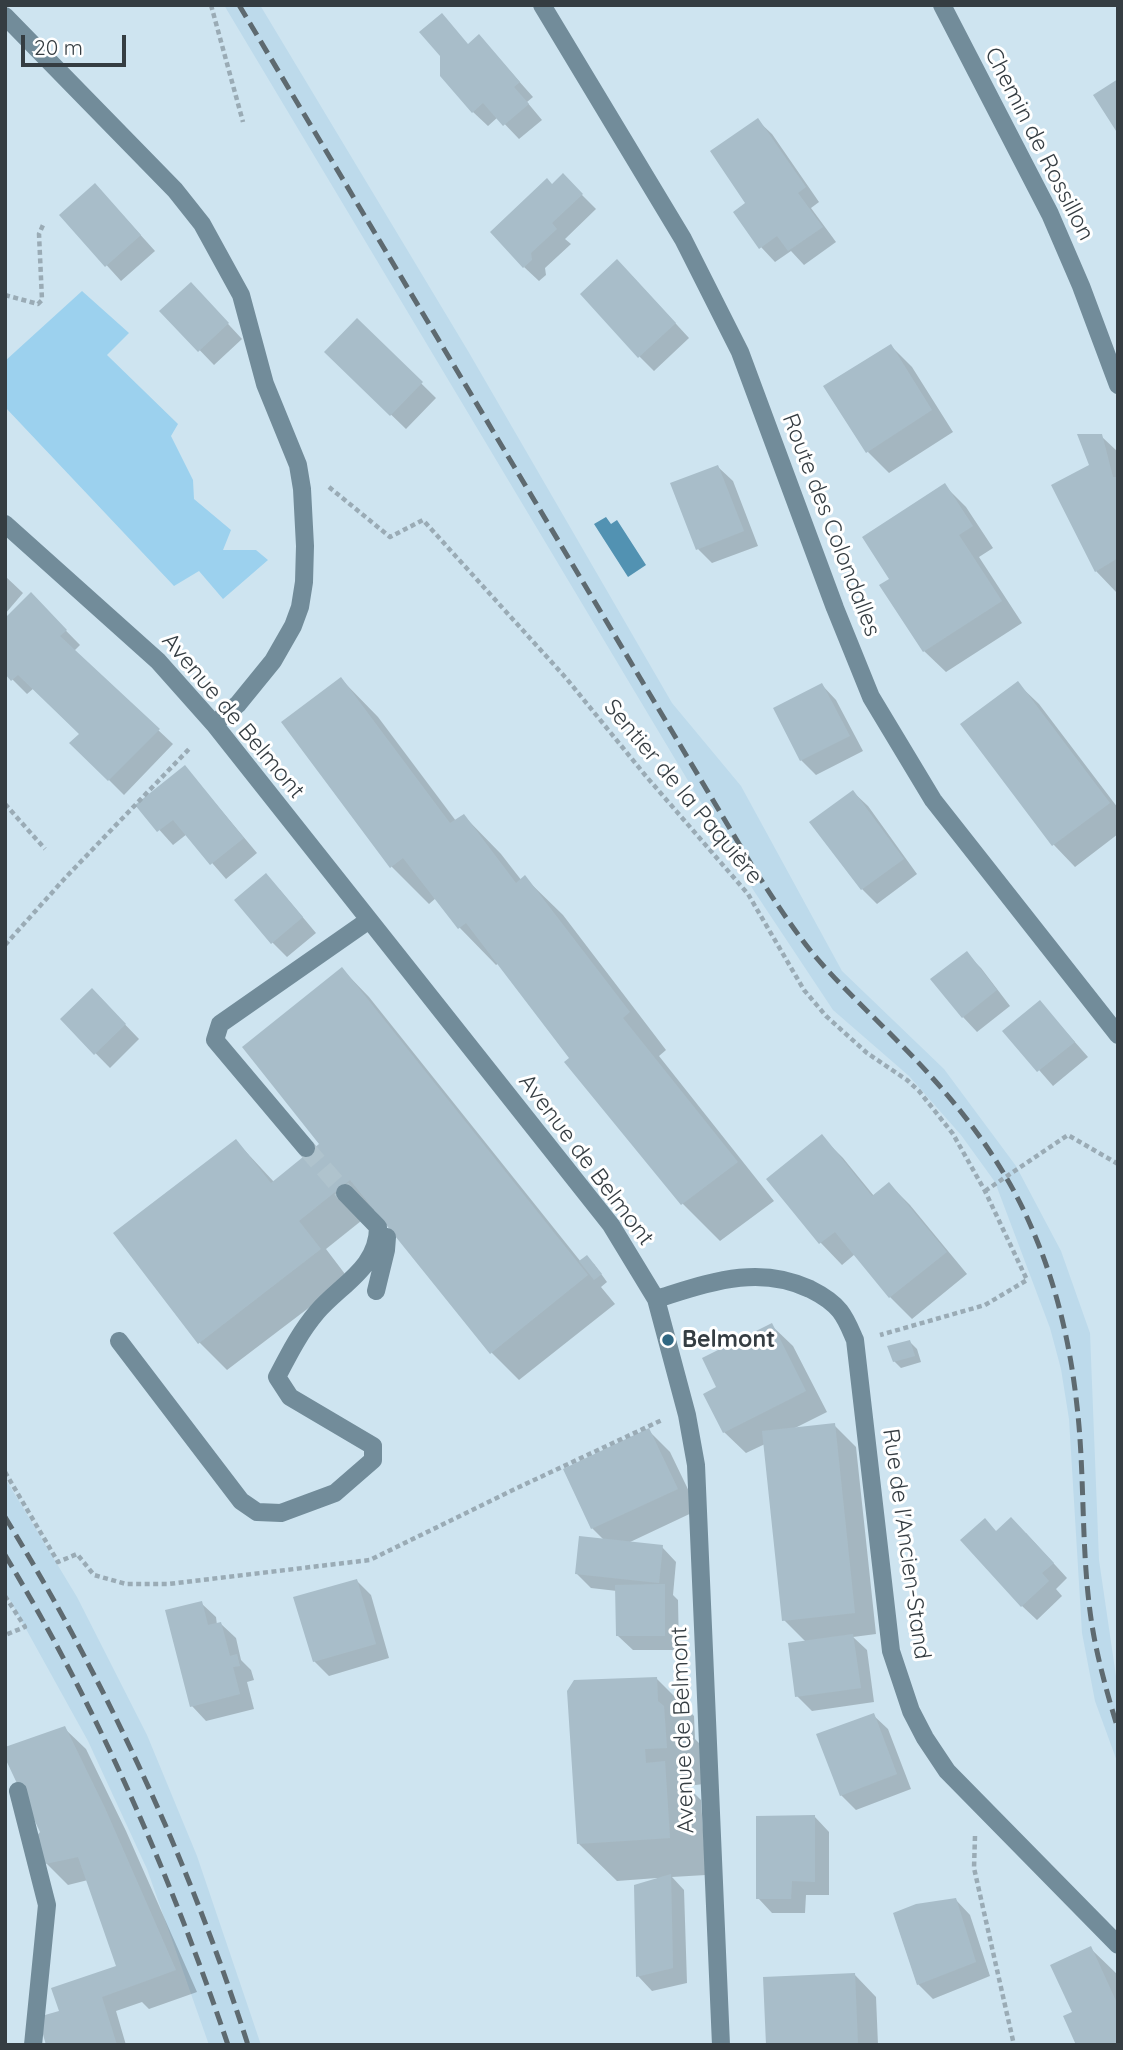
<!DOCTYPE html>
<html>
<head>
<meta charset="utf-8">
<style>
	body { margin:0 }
	#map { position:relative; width:1123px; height:2050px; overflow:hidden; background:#cee4f0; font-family:Quicksand,sans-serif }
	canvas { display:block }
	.frame { position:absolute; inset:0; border:7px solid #353d42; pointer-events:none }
	.scale { position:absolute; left:21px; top:35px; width:105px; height:32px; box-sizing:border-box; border:4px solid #353d42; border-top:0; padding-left:9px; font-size:21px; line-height:24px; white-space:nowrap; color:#353d42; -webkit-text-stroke:5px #fff; paint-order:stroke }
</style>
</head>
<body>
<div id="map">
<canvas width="1123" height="2050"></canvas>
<div class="frame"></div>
<div class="scale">20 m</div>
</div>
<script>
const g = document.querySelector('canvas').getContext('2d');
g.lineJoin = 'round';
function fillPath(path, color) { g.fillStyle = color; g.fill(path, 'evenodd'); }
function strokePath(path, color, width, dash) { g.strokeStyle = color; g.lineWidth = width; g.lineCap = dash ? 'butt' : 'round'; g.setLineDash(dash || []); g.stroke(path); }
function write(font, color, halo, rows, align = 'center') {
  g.font = font + ' Quicksand,sans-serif'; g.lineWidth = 6; g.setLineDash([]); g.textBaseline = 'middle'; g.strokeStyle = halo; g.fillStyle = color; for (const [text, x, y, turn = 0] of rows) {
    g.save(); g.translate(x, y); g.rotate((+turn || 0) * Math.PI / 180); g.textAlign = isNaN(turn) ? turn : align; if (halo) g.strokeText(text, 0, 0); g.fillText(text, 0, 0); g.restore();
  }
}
fillPath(new Path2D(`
	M224,5H260L468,351L672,703L741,786L842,971L944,1069L1016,1166L1061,1251L1090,1333L1099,1560L1118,1690V1764L1095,1701L1082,1633L1069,1419L1061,1369L1050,1328L995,1182L961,1135L909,1076L833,1010L754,891Z
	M5,1478L77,1597L147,1735L197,1856L261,2045H209L147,1869L88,1741L5,1591Z`), '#bddaeb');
fillPath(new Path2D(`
	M82,291L129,333L107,355L178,424L171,436L193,480L194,499L231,530L223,550H256L268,560L223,599L199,571L174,586L5,407V361Z`), '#9cd1ee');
fillPath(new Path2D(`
	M606,517L611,524L617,520L646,565L628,577L594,524Z`), '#5292b2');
fillPath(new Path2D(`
	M479,36L533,97L527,102L542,120L519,139L498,117L488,126L473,112L469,45Z
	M757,120L772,134L819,202L811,208L836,242L804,265L791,251L775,262L761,247Z
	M563,176L596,209L565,239L571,244L545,268L546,275L539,281L524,267Z
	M109,200L155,251L121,281L61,215Z
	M632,276L689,338L654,371L639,356Z
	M205,299L242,339L214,365L162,311Z
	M357,320L436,398L406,429L326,352Z
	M891,346L912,367L953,432L889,473L868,452Z
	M1101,436L1118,452L1117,593L1096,571L1091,465Z
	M718,467L733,481L758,546L712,563L698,549Z
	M945,486L966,507L993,548L979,557L1022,623L946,672L924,651L891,579Z
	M5,576L23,593L5,614Z
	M31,595L80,645L74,651L173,744L124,795L72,743L81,734L34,688L27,694L5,672Z
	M341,679L378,717L456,821L464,816L501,854L522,881L525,878L563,915L666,1050L659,1056L774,1201L720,1241L683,1204L566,1063L571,1059L499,963L496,965L459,927L436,898L429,904L392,867Z
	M1017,683L1039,704L1118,808V834L1075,867L1054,845L962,724Z
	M822,685L836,700L863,751L816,775L801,760Z
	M185,767L257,853L226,879L187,834L173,845L137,805Z
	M853,792L868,806L917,874L877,904L862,889L812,822Z
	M280,890L316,933L287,957L272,942Z
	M967,954L981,968L1010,1006L977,1032L963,1017Z
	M342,969L369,997L581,1262L594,1264L607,1282L601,1287L615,1304L519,1380L492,1353L376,1209L326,1249L348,1278L227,1370L199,1342L236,1141L274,1182L322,1144Z
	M92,990L139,1039L110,1068L62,1019Z
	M1040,1002L1088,1057L1053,1086L1005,1031Z
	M822,1137L843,1158L874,1196L889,1184L910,1205L967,1274L912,1319L890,1297L855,1254L842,1265L821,1243L769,1179Z
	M771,1325L793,1346L827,1412L793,1429L834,1425L856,1447L876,1634L853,1637L867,1650L874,1702L812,1711L797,1696L806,1642L784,1620L765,1444L746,1453L724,1432L719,1388Z
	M910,1342L917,1349L921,1362L901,1368L894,1361Z
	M649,1431L670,1452L698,1510L628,1543L662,1547L676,1562L673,1595L678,1600L679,1650H633L618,1636L617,1591L591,1588L577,1574L605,1541L592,1528L565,1470Z
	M997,1533H1026L1067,1578L1056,1589L1062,1596L1037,1620L1022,1606Z
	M356,1580L371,1595L389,1658L329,1676L314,1661Z
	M201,1603L216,1617L217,1625L221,1624L236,1638L241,1660L251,1670L254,1680L247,1682L254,1709L206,1721L192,1706Z
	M657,1679L694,1716L695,1739L701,1745L704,1784L687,1786L701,1800L706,1875L672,1877L684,1890L687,1983L652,1991L638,1976L657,1878L617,1881L579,1844Z
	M873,1715L888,1729L911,1789L856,1810L841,1795Z
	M64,1728L86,1749L126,1831L197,1992L149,2009L142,2002L116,2011L126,2045H48L61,2012L118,1967L88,1880L68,1885L46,1863L42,1832Z
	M815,1817L829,1832V1895H806L805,1913H772L758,1898Z
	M956,1900L970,1915L990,1976L933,1999L918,1984Z
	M1090,1948L1118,1975V2045L1074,2013Z
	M855,1975L876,1997L878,2045H768Z`), '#0003');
fillPath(new Path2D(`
	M442,13L468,44L479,34L520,82L514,87L529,104L503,126L483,103L472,113L440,76V56L419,32Z
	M1118,79V134L1093,95Z
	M758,118L806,187L798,193L823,227L788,251L777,236L759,249L733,212L745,203L710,151Z
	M563,173L583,194L552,223L557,229L531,253L532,260L523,268L490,232L547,178L552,184Z
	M95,183L141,235L105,267L59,215Z
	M617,259L676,323L638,358L580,294Z
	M191,282L229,323L198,352L159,311Z
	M357,318L423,382L390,416L324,352Z
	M891,344L932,410L866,453L823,386Z
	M1077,434H1102L1113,477H1118V558L1095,572L1051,485L1089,465Z
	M718,465L744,531L696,550L670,483Z
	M945,483L973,526L959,535L1002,601L923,652L879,585L889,579L862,537Z
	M31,592L67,630L60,636L160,729L108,781L69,743L79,734L18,675L11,681L5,674V618Z
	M341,677L450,823L464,814L516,883L525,875L630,1012L623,1018L738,1162L681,1205L564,1062L569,1058L466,923L458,929L403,858L390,868L281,722Z
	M1018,681L1110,803L1052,846L960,724Z
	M822,683L850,736L800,761L773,708Z
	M185,765L244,838L210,865L173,820L157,832L135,805Z
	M853,790L904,859L861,890L809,822Z
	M266,873L303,917L271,944L234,900Z
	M967,951L997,990L962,1018L930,979Z
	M342,967L588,1275L490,1354L350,1180L299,1221L321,1249L198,1344L113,1233L236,1139L271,1183L319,1144L242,1047Z
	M92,988L126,1024L94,1055L60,1019Z
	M1040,1000L1075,1042L1037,1072L1002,1031Z
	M822,1134L872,1196L889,1182L947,1252L889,1298L835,1232L819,1244L766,1179Z
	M587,1255L602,1274L594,1280L579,1261Z
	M772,1323L806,1391L723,1433L703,1394L716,1387L702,1358Z
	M910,1340L915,1356L893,1362L887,1346Z
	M835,1423L855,1613L782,1621L762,1431Z
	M649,1428L678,1489L591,1529L563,1469Z
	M1011,1517L1054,1563L1042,1573L1049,1581L1021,1607L960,1540L985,1518L996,1531Z
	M579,1536L663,1545L659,1583L575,1574Z
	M357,1579L376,1644L313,1662L293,1597Z
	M665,1584V1636H616L615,1585Z
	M202,1601L208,1625L221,1622L230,1656L237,1654L240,1666L233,1667L240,1694L190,1707L165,1610Z
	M853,1634L861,1688L795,1697L788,1643Z
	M657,1677L658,1701L664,1706L667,1748L645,1749L646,1763L665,1761L670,1838L577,1844L567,1691L574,1680Z
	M874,1713L897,1774L840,1796L816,1734Z
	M65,1726L105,1808L176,1970L102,1997L117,2045H46L38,2017L59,2011L51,1988L116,1966L78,1857L45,1864L36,1837L40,1832L5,1758V1747Z
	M815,1815V1882L792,1881L791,1899H756V1816Z
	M671,1874L673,1968L636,1977L634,1885Z
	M956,1898L976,1962L917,1985L893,1913L916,1904Z
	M1091,1946L1116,2001L1118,2000V2045H1076L1063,2016L1072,2012L1050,1965Z
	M855,1973L858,2045H766L763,1977Z`), '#a8bdc9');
strokePath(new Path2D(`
	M306,1148L345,1193`), '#afc3cd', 18, [18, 9]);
strokePath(new Path2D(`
	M211,5L243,122
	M5,295L38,304L42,300L39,234L43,225
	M329,487L390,537L423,520L566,678L645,775L748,894L804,990L826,1016L867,1053L907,1080L919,1091L953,1134L985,1191L1027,1280L985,1305L880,1335
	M5,804L45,849
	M5,945L66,877L190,748
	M985,1191L1068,1135L1118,1164
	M5,1472L58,1562L77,1554L94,1575L126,1584H168L370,1560L517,1488L662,1420
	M5,1596L25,1627L5,1635
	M975,1836L974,1868L1014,2045`), '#9aabb5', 4.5, [5, 3.5]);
strokePath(new Path2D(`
	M542,5L683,239L740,352L835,608L871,697L933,800L1118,1035
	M942,5L1050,214L1081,286L1118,385
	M5,16L175,190L202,224L241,295L265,384L298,465L302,489L305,546L304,582L300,607L293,626L273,661L238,704L214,724
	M5,524L158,661L214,724L611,1225L656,1299L687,1415L696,1465L721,2045
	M306,1148L215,1040L220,1024L369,920
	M376,1291L386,1250L387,1237
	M656,1299C709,1283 757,1264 810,1289C822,1295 832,1301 840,1311C847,1320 851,1331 855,1340L891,1651L911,1711L925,1738L947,1771L1118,1945
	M119,1341L241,1501L257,1512L281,1513L335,1493L373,1460V1446L290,1397L277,1377C289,1354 300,1332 317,1312C341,1284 378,1268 378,1227L345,1193
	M18,1791L47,1905L33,2045`), '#728c9a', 18);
strokePath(new Path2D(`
	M239,5L754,869C773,898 792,928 814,955C850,997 892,1033 928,1073C970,1119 1009,1173 1033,1231C1060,1294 1073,1358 1079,1426C1085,1497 1081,1571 1095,1642C1101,1671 1109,1700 1118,1729
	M5,1517C106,1682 189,1860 248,2045
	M5,1555C98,1709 170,1874 228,2045`), '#5e6a70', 5, [14, 7]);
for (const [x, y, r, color] of [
	[668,1340,7,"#306782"]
]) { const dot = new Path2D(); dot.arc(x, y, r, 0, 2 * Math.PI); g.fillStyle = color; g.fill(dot); strokePath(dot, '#fff', 2.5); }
write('23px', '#353d42', '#fff', [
	["Chemin de Rossillon",1039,144,63],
	["Route des Colondalles",831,525,69],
	["Avenue de Belmont",233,716,50],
	["Sentier de la Paquière",683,792,50],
	["Avenue de Belmont",586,1160,53],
	["Rue de l'Ancien-Stand",906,1544,82],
	["Avenue de Belmont",683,1730,-92]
]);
write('bold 23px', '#353d42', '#fff', [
	["Belmont",682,1340]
], 'left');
</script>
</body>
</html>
